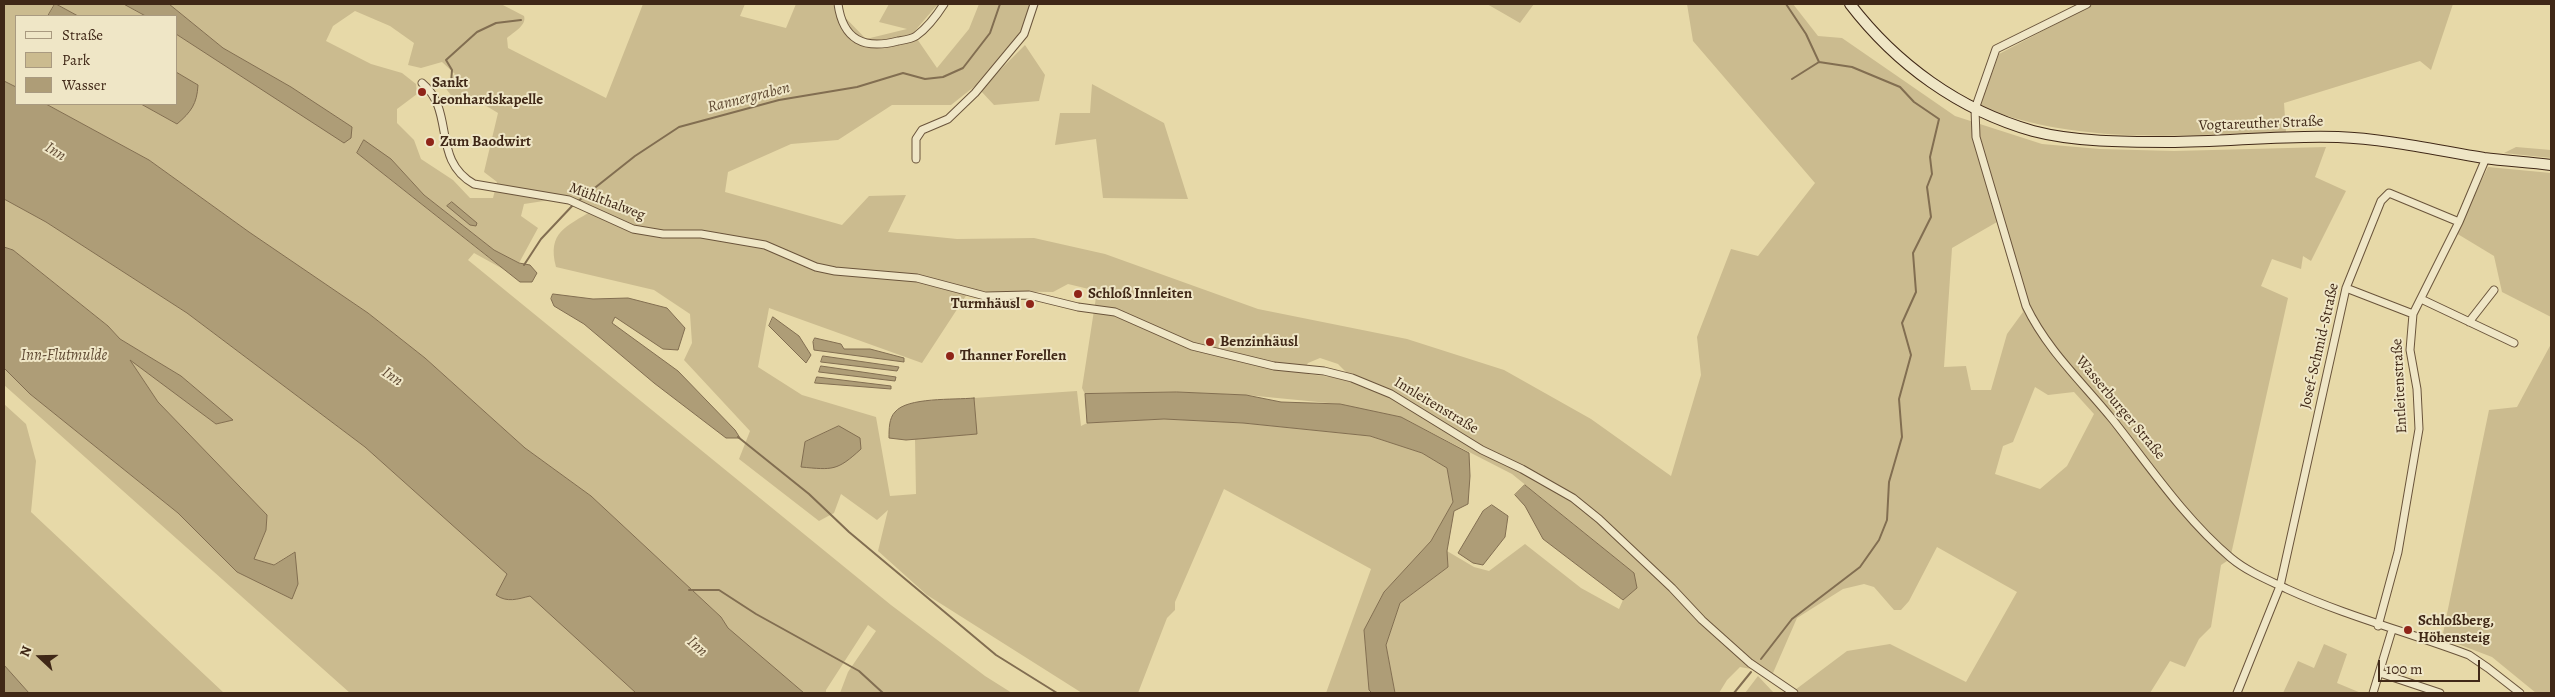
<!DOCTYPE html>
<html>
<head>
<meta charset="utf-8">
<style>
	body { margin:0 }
	#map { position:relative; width:2555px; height:697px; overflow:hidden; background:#e7d9a8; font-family:Alegreya,serif }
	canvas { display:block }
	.frame { position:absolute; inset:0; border:5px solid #402817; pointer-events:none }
	.legend { position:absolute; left:15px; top:15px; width:162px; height:90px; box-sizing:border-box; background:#efe6c6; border:1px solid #a99a80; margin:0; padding:6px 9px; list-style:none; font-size:15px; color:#402817 }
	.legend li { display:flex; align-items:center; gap:10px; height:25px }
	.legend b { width:25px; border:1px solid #a99a80 }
	.north { position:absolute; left:15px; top:632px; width:50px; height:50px; -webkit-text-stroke:4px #efe6c6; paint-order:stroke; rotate:291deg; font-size:14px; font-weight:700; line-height:20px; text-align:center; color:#402817 }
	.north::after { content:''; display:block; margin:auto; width:18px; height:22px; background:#402817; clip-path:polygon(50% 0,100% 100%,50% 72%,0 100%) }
	.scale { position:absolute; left:2378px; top:660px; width:102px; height:22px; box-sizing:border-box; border:2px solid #402817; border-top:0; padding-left:6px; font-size:15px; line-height:18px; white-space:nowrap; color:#402817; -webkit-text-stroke:4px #efe6c6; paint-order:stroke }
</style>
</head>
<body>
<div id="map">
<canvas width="2555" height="697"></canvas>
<div class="frame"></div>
<ul class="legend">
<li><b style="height:6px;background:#efe6c6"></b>Straße</li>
<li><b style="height:14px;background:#cbbb8f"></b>Park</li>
<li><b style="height:14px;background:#ae9d77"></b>Wasser</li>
</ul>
<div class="north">N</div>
<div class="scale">100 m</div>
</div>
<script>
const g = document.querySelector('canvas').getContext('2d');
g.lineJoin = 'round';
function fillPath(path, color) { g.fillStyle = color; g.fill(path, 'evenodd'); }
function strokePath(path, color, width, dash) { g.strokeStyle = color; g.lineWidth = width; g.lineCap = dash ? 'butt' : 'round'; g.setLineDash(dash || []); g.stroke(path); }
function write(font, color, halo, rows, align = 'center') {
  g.font = font + ' Alegreya,serif'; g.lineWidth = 4; g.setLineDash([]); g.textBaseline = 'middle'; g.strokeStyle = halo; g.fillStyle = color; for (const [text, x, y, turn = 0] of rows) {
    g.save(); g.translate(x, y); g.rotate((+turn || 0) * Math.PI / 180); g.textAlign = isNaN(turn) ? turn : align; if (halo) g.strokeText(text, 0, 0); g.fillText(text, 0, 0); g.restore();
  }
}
fillPath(new Path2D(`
	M4,4H54L48,16H16V87L4,81Z
	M56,4H124L146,16H78Z
	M169,4H501L524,16C527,25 514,32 507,38L508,48L606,98L643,4H745L740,16L786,28L796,4L833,5L866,39L907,29L879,22L889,4H938L913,33L937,68L969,29L979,4H1030L1021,31L975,86L951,105H892L838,140L791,144L728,172L725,192L842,225L869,196L906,195L888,232L957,239L1034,238L1105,254L1258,309L1407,339L1504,370L1591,419L1671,476L1701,375L1697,337L1731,249L1758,256L1815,183L1693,41L1687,4H1793L1818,36L1842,38L1955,116L2042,144L2100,149L2174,151L2326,147L2315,177L2346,191L2311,261L2303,256L2301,269L2272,259L2261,286L2288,298L2230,559L2221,565L2211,627L2199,639L2185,667L2170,661L2150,693H1791L1847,651L1890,644L1966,682L2017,592L1937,547L1909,601L1901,610H1894L1874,587L1864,584L1843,589L1797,618L1773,673L1740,667L1727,680L1719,693H1395L1386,645L1400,603L1448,567L1447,551L1474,567L1489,571L1525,544L1581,588L1619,609L1623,600L1637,588L1634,573L1512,474L1401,417L1339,404L1246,395L1177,392L1085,394L1082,388L1097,291L1068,284L1053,292L969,291L922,363L769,308L758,367L802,395L876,417L890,496L916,494L915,439L976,434L974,398L1077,391L1081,426L1087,423L1164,419L1243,423L1370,436L1422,453L1447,468L1453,502L1431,541L1384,592L1364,630L1369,690L1372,693H1326L1371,569L1224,489L1175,602V610L1167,618L1138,693H1082L927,595L878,551L888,510L877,520L841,494L834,513L819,521L739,459L750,431L684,360L692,343L690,314L654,290L556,267C547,232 566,227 593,210L557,199L524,204L521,216L538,228L519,263L494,250L424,195L391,159L357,153L503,269L474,253L468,260L891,605L985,676L1012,693H840L848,672L876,631L868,625L826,690V693H804L727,628L721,617L591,496L525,448L425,358L368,313L249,232L149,160L46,104H141L177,124L198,85L176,72V34L344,142L352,127L291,87L223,48ZM355,11L390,26L414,43L408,65L421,68L442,62L455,74L444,86L457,103L470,96L498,113L484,172L497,182L493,198H470L453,180L421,159L414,140L397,123V109L417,94L416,84L402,73L371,64L326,41L333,26ZM1997,222L2023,312L2007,334L1991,390H1971L1966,366L1944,367L1952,248ZM1320,358L1338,364L1348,374L1346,379L1308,374L1305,368L1308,363ZM2035,387L2048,395L2074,392L2094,414L2067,466L2040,489L1995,474L2003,446L2013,442Z
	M1487,4H1534L1520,23Z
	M2094,4H2453L2431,70L2420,61L2284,103L2286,132C2185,135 2076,146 1980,106L1999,54Z
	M1025,45L1045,75L1039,101L994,105L980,90Z
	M1092,84L1164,123L1188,199L1103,198L1096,139L1055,145L1060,113H1090Z
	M2516,147L2551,150V158L2504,153Z
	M2488,167L2551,173V317L2502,292L2494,256L2456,233Z
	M4,199L46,222L187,313L365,447L508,574L496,595L514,600L530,595L636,693H350L4,385V368L30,394L178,513L237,572L292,599L294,552L273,565L253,559L266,530L267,515L158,402L129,358L216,424L232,420L181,376L120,339L108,326L13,250L4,247Z
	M2551,344V693H2536L2492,657L2442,638L2489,410L2517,407Z
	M4,404L26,424L36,461L31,512L224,693H29L4,665Z
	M2324,644L2347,654L2337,683L2361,693H2283L2298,661L2314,668Z
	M1758,676L1774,693H1745Z`), '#cbbb8f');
const water = new Path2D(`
	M55,4H56L78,16H48Z
	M124,4H169L223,48L291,87L352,127L351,138L344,143L176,34V16H146Z
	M176,72L198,85C197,104 191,112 177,124L141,104H176Z
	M4,81L16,87V104H46L149,160L249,232L368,313L425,358L525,448L591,496L721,617L728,628L804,693H636L530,596C518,599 507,603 496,595L507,574L365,447L187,313L46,222L4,199Z
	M364,140L391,159L424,195L494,250L519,263L530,265L537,273L532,282H520L357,153Z
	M452,202L477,223L476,226L470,225L447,206Z
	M4,247L13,250L108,326L120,339L181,376L233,420L216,424L130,360L158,402L267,515L266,530L254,559L274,565L295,552L298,584L292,599L237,572L178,513L30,394L4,368Z
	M553,294L593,299L628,298L667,308L685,328L678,350L663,349L615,317L612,323L678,371L735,430L740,438H726L654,383L584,324L554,306L551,299Z
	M773,317L799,336L811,355L806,363L769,326Z
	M815,338L841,344L844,349H870L904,358V362L814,350L813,342Z
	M823,356L899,367L897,371L821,362Z
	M821,366L896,377L895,381L819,372Z
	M817,377L891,386V389L815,383Z
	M1177,392L1246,395L1281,402L1340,404L1401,417L1469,453L1470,476L1468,504L1454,511L1447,551L1448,567L1400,603L1386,645L1395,693H1372L1369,690L1364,630L1384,592L1431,541L1453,502L1447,468L1422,453L1370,436L1243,423L1164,419L1087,423L1085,394Z
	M974,398L977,434L906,440L889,438C889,429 889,418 895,412C907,397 954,400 974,398Z
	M839,426L860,438L861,449C837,471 833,470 801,467L805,442Z
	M1525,485L1634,573L1637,588L1623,600L1543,539L1525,506L1515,495Z
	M1492,505L1508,516L1505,537L1483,565L1473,563L1458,553L1483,511Z
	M4,665L29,693H5Z`);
fillPath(water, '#ae9d77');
strokePath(water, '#826e51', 1);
strokePath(new Path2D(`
	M1792,79L1819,62
	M451,83L452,70L446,60L477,32L496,23L521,20
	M577,202L635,156L679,127L779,100L857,87L903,73L925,79L943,77L963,68L990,33L1000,4
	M524,265L541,239L573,205
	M738,437L809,494L849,532L996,655L1057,693
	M689,590H719L756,614L859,671L883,693
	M1761,659L1792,619L1860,567L1879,540L1887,520L1889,482L1902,437L1899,399L1911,355L1902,323L1916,292L1913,253L1931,217L1927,187L1932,174L1930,157L1939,119L1914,102L1900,87L1852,67L1819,62L1806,34L1786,4
	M1734,693L1751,672`), '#826e51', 2);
const minor = new Path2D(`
	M838,4C843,40 864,50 898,41C904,40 912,39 916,36C927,28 937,15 944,4
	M2087,4L1996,49L1975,109L1976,137L2026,306C2047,350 2083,383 2113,420C2150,467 2185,519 2231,558C2248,572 2268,580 2287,589C2346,616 2408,632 2469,655L2488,668L2520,693
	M422,83C456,111 431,160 474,184L569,200L633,229L663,234H701L765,245L816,267L835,271L917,278L985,296L1029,295L1078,307L1115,312L1192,346L1274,366L1324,371L1352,378L1391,394L1482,450L1522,469L1573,498L1599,519L1672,588L1702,620L1750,663L1794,693
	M916,159V139L922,130L948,119L975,93L1024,34L1034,4
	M2346,288L2413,314
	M2421,299L2514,343
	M2469,322L2494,290
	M2378,626L2398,552L2419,429L2417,389L2410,350L2413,314L2459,222L2486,158
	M2380,673L2440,693
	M2237,693L2280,586L2346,288L2381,201L2389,193L2459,222
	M2373,693L2392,630`);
const secondary = new Path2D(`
	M1850,4C1896,64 1959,110 2033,131C2075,142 2124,142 2168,142C2225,142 2281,135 2338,137C2387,139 2435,150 2484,158C2506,161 2529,162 2551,165`);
strokePath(minor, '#6a543b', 9);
strokePath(secondary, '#402817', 12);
strokePath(minor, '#efe6c6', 7);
strokePath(secondary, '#efe6c6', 10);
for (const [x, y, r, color] of [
	[422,92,5,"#8f2418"],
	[430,142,5,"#8f2418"],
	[1078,294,5,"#8f2418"],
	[1030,304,5,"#8f2418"],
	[1210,342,5,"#8f2418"],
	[950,356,5,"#8f2418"],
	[2408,630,5,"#8f2418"]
]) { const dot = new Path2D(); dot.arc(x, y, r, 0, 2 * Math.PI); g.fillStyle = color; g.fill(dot); strokePath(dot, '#efe6c6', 2); }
write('bold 15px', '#402817', '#efe6c6', [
	["Sankt",432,83],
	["Leonhardskapelle",432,100],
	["Zum Baodwirt",440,142],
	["Schloß Innleiten",1088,294],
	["Turmhäusl",1020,304,"right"],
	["Benzinhäusl",1220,342],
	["Thanner Forellen",960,356],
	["Schloßberg,",2418,621],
	["Höhensteig",2418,638]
], 'left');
write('15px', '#402817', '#efe6c6', [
	["Vogtareuther Straße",2261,124,-2],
	["Mühlthalweg",607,202,21],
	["Josef-Schmid-Straße",2320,346,-77],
	["Entleitenstraße",2400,386,-93],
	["Innleitenstraße",1436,406,31],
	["Wasserburger Straße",2120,408,50]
]);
write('italic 16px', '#614b34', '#efe6c6', [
	["Rannergraben",749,98,-14],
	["Inn",55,152,32],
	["Inn-Flutmulde",64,356],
	["Inn",392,377,35],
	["Inn",697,647,42]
]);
</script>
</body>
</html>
